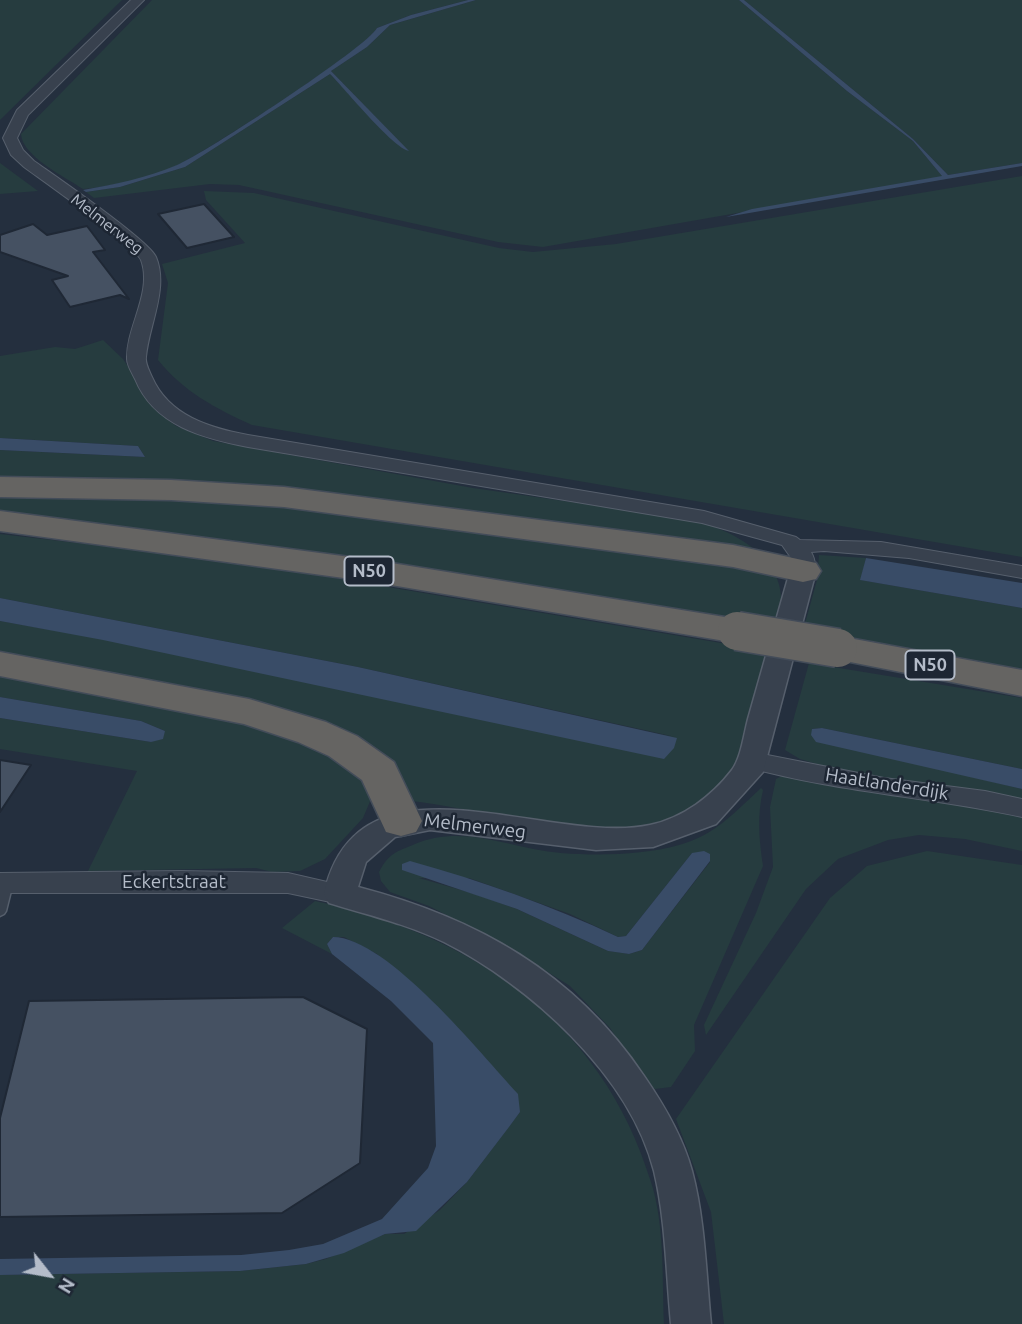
<!DOCTYPE html>
<html>
<head>
<meta charset="utf-8">
<style>
	body { margin:0 }
	#map { position:relative; width:1022px; height:1324px; overflow:hidden; background:#242f3e; font-family:Ubuntu,sans-serif }
	canvas { display:block }
	.north { position:absolute; left:14px; top:1240px; width:70px; height:70px; -webkit-text-stroke:5px #1d2633; paint-order:stroke; rotate:121deg; font-size:19px; font-weight:700; line-height:28px; text-align:center; color:#b4bcc9 }
	.north::after { content:''; display:block; margin:auto; width:24px; height:32px; background:#b4bcc9; clip-path:polygon(50% 0,100% 100%,50% 72%,0 100%) }
</style>
</head>
<body>
<div id="map">
<canvas width="1022" height="1324"></canvas>
<div class="north">N</div>
</div>
<script>
const g = document.querySelector('canvas').getContext('2d');
g.lineJoin = 'round';
function fillPath(path, color) { g.fillStyle = color; g.fill(path, 'evenodd'); }
function strokePath(path, color, width, dash) { g.strokeStyle = color; g.lineWidth = width; g.lineCap = dash ? 'butt' : 'round'; g.setLineDash(dash || []); g.stroke(path); }
function write(font, color, halo, rows, align = 'center') {
  g.font = font + ' Ubuntu,sans-serif'; g.lineWidth = 5; g.setLineDash([]); g.textBaseline = 'middle'; g.strokeStyle = halo; g.fillStyle = color; for (const [text, x, y, turn = 0] of rows) {
    g.save(); g.translate(x, y); g.rotate((+turn || 0) * Math.PI / 180); g.textAlign = isNaN(turn) ? turn : align; if (halo) g.strokeText(text, 0, 0); g.fillText(text, 0, 0); g.restore();
  }
}
fillPath(new Path2D(`
	M0,0H122L0,120Z
	M152,0H468L411,15L377,28C365,50 211,148 180,164C152,178 114,186 83,189C65,177 22,156 21,134Z
	M476,0H739L847,91L913,141L943,177L543,247L498,242L239,185L210,184L94,198L86,192L120,187L185,167L330,74L388,135L408,151L331,71L367,47L390,25Z
	M744,0H1022V163L948,175L913,139Z
	M0,163L38,191L0,194Z
	M1022,176V557L252,425C215,408 184,392 158,360L168,283L162,264L245,243L206,200L204,191L254,193L499,248L533,252L616,244Z
	M103,340L123,359L159,413L176,426L213,441L473,488L690,519C729,529 785,555 781,605C781,612 778,619 776,626L254,543L0,513V450L145,457L138,446L0,438V356L55,347L75,349Z
	M0,534L233,561L769,651C758,687 747,753 726,782C665,865 497,811 412,801L387,763L0,658V621L676,737L358,667L0,598Z
	M819,555L866,558L861,580L1022,608V670L803,631L817,580Z
	M809,663L1022,698V769L822,728L812,729L952,772L1022,789V803L844,772L800,759L785,750Z
	M0,671L180,705L336,750L367,784L371,799L363,818L325,859L300,871L272,872L256,868L88,871L137,771L0,749V718L151,742L165,731L141,721L0,697Z
	M784,775L982,807L1022,818V851L965,839L919,835L888,840L838,859L806,889L706,1035L704,1025L756,913L773,867L770,807L776,779Z
	M761,788L763,790C757,816 759,839 763,866L694,1025L695,1051L671,1087L655,1089L643,1077L610,1028L570,986L508,947L429,906L390,892L381,881L379,872C389,853 396,852 415,844C464,823 512,849 561,853C599,856 643,855 679,845C715,835 734,813 761,788ZM692,853L710,862L642,950L629,954L608,951L517,909L475,894L419,878H469L570,914L618,937L626,936Z
	M927,851L1022,865V1324H724L711,1212L676,1119L830,898L867,866Z
	M315,901C472,935 602,1021 651,1182C665,1226 662,1278 664,1324H0V1275L240,1271L306,1264L326,1259L385,1234H404L440,1210L467,1182L520,1112L377,954L344,937H333L327,944L332,954L282,928Z`), '#263c3f');
fillPath(new Path2D(`
	M468,0H476L390,25L367,47L331,71L409,151C393,148 345,89 330,74L185,167L120,187L86,192L83,190C115,184 147,178 177,165C204,154 367,47 377,28L411,15Z
	M739,0H744L913,139L948,175L1022,163V166L726,217L752,209L942,176L913,141L847,91Z
	M0,438L138,446L145,457L0,450Z
	M866,558L1022,583V608L860,580Z
	M0,598L358,667L677,738L674,748L664,759L103,640L0,621Z
	M0,697L141,721L165,731L163,739L151,742L0,718Z
	M822,728L1022,769V789L816,742L811,735L812,729Z
	M704,851L710,854V861L642,950L629,954L608,951L517,909L402,870V864L410,861C482,881 550,905 618,937L626,936L692,853Z
	M333,937C387,937 482,1055 518,1094L520,1112L509,1127L467,1182L416,1231L385,1234L344,1253L306,1264L240,1271L0,1275V1259L241,1255L289,1250L323,1244L382,1219L428,1168L436,1146L433,1043L391,1001L332,954L327,944Z`), '#394c67');
const building = new Path2D(`
	M204,204L234,237L187,248L158,214Z
	M33,224L47,235L87,226L105,250L93,252L129,299L120,295L70,307L52,280L68,276L0,252V235Z
	M0,760L31,765L0,812Z
	M303,997L367,1029L360,1163L282,1213L0,1217V1118L29,1001Z`);
fillPath(building, '#455162');
strokePath(building, '#1f2835', 2);
const service = new Path2D(`
	M7,879L11,880L13,883L6,911L4,914L0,916V887L3,880Z`);
const minor = new Path2D(`
	M131,0H144L28,115L17,138L23,150L34,161C55,176 149,240 156,257C169,288 149,325 146,357C145,363 149,370 152,377C169,416 210,428 248,435L704,511L796,537L800,540L881,542L1022,566V578L909,558L824,551L811,552C816,561 816,567 811,576H795L792,571L794,562L782,545L702,523L248,447C203,438 154,426 135,379C132,373 127,365 127,359C126,327 153,292 141,260C135,245 43,181 24,167L11,155L3,138L17,110Z
	M752,752L884,778L985,791L1022,799V817C930,797 835,792 743,766L740,760L743,754Z
	M181,871L288,873L349,887L353,894L349,901L340,904L288,893H0V873Z`);
const tertiary = new Path2D(`
	M803,563L812,565L816,571L763,772L716,824L653,847L596,850L430,830L395,837L366,862L358,887C476,918 574,972 644,1076C664,1105 683,1137 692,1171C705,1220 706,1273 711,1324H671C666,1273 666,1221 654,1171C630,1075 529,985 444,942C407,924 368,915 329,903L324,894C358,741 548,847 650,825C683,818 712,796 732,770C741,758 744,734 748,719C762,670 776,620 790,571L794,565Z`);
const trunk = new Path2D(`
	M0,477L171,480L284,487L733,545L816,563L821,571L816,579L803,582L733,567L284,507L171,500L0,497Z
	M0,511L373,560L737,619L750,623L756,631L750,639L737,643L373,582L0,531Z
	M838,636L1022,670V696L825,657L819,648L825,639Z
	M0,652L249,699L326,722L357,736L394,762L422,821L416,832L401,836L386,832L362,780L329,756L298,742L244,724L0,676Z`);
strokePath(service, '#565f6c', 3);
strokePath(minor, '#565f6c', 2);
strokePath(tertiary, '#565f6c', 3);
strokePath(trunk, '#434c59', 3);
fillPath(service, '#38414e');
fillPath(minor, '#38414e');
fillPath(tertiary, '#38414e');
fillPath(trunk, '#656462');
const trunkBridge = new Path2D(`
	M737,631L838,648`);
strokePath(trunkBridge, '#434c59', 41, []);
strokePath(trunkBridge, '#656462', 38);
write('16px', '#b4bcc9', '#1d2633', [
	["Melmerweg",107,224,38]
]);
for (const [x, y, w] of [
	[369,571,49],
	[930,665,49]
]) { const box = new Path2D(); box.roundRect(x - w / 2, y - 14.5, w, 29, 5); g.fillStyle = '#1d2633'; g.fill(box); strokePath(box, '#b4bcc9', 2); }
write('bold 18px', '#b4bcc9', null, [
	["N50",369,571],
	["N50",930,665]
]);
write('19px', '#b4bcc9', '#1d2633', [
	["Haatlanderdijk",887,784,9],
	["Melmerweg",475,826,7],
	["Eckertstraat",174,882]
]);
</script>
</body>
</html>
